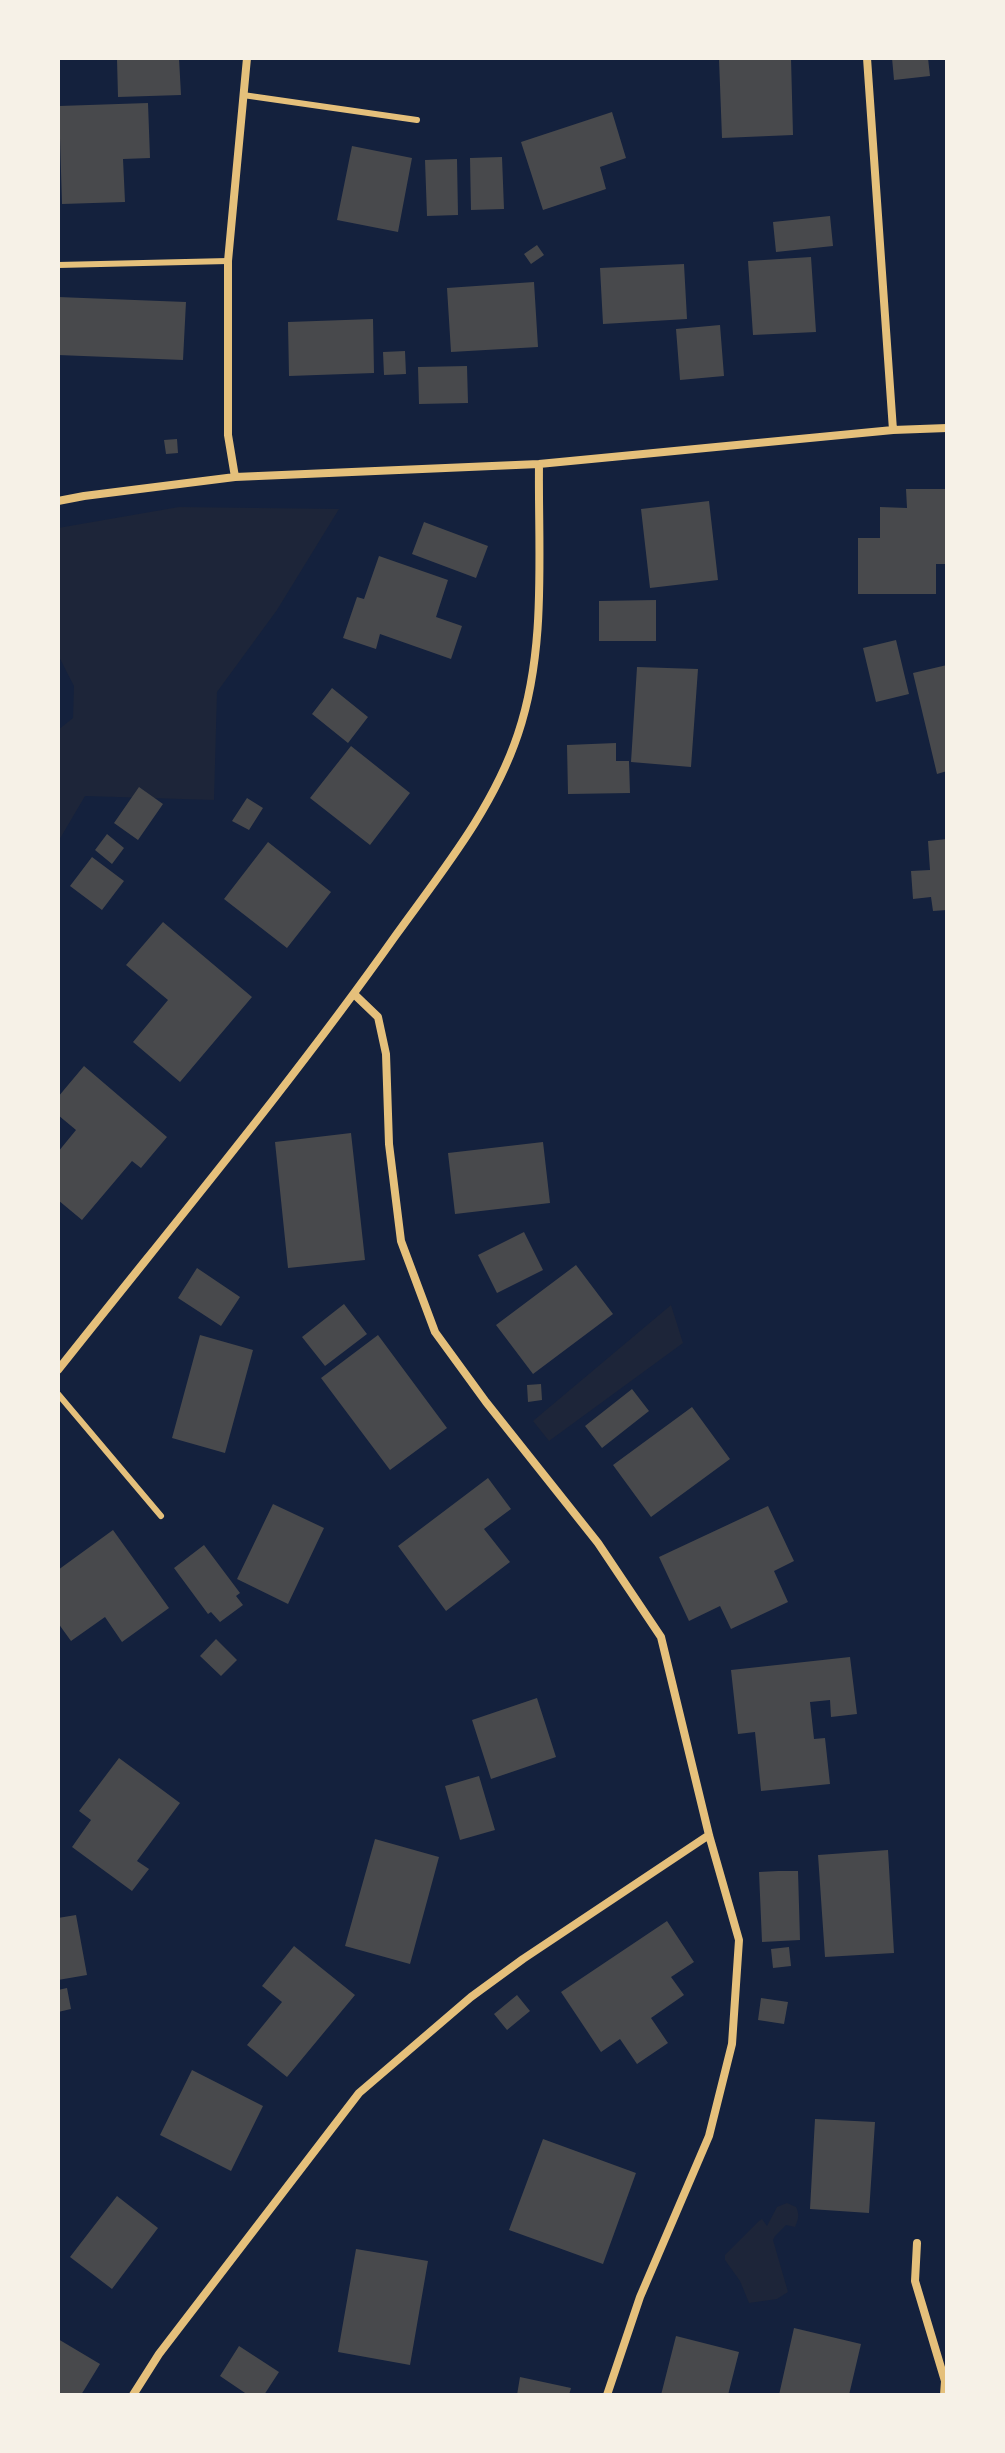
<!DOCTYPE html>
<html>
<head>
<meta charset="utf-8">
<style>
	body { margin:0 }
	#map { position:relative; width:1005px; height:2453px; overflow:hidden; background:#14213d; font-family:"Sofia Sans Condensed",sans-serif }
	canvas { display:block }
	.frame { position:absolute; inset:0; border:60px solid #f6f1e7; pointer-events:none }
</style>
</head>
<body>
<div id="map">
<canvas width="1005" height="2453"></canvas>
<div class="frame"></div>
</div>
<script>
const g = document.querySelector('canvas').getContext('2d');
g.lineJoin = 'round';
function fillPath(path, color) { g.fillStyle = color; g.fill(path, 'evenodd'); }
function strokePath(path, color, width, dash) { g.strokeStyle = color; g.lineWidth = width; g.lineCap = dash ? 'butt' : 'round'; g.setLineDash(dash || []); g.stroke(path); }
fillPath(new Path2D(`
	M179,507L339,509L277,610L217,692L214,800L85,796L58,842V730L73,718L74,686L58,655V528Z
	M671,1305L683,1343L549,1441L533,1421Z
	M787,2203L796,2207C800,2215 798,2220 795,2227L786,2225L775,2236L773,2240L788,2292L777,2299L749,2303L740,2281L725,2260V2255L759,2221L762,2219L767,2226L777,2207Z`), '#1d2539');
fillPath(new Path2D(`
	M179,58L181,95L118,97L117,59Z
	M791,58L793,135L722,138L719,59Z
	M892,58H928L930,76L894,80Z
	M148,103L150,158L123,159L125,202L62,204L59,106Z
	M612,112L626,158L600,167L606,189L543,210L521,142Z
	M352,146L412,158L398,232L337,220Z
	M502,157L504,209L471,210L470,158Z
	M457,159L458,215L427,216L425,160Z
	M830,216L833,246L776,252L773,222Z
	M537,245L544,255L531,264L524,254Z
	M811,257L816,332L753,335L748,261Z
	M684,264L687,319L603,324L600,268Z
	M534,282L538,347L451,352L447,288Z
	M58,297L186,302L183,360L58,355Z
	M373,319L374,373L289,376L288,322Z
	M720,325L724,376L680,380L676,329Z
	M405,351L406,374L384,375L383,352Z
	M467,366L468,403L419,404L418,367Z
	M177,439L178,453L166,454L164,440Z
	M906,489H947V564H936V594H858V538H880V507L907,508Z
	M709,501L718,580L650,588L641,509Z
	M424,522L488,546L476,578L412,554Z
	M379,556L448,580L436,617L462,626L451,659L380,634L376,649L343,638L357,597L364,599Z
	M656,600V641H599V601Z
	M896,640L909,694L876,702L863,648Z
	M947,665V771L937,774L913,673Z
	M637,667L698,669L691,767L631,762Z
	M332,688L368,717L348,743L312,714Z
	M616,743V761H629L630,793L568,794L567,745Z
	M351,746L410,793L370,845L310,798Z
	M139,787L163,804L138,840L114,823Z
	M247,798L263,808L249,830L232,821Z
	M107,834L124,848L112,864L95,850Z
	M947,839V910L933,911L931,897L913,899L911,871L930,870L928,841Z
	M268,842L331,892L287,948L224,899Z
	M92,857L124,881L102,910L70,886Z
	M163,922L252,997L180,1082L133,1042L168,1000L126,965Z
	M84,1066L167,1137L141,1168L132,1161L82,1220L58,1200V1152L76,1130L58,1115V1097Z
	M351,1133L365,1260L288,1268L275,1142Z
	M543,1142L550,1203L455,1214L448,1153Z
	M524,1232L543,1270L497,1293L478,1255Z
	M576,1265L613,1314L533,1374L496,1325Z
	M197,1268L240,1297L221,1326L178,1298Z
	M344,1304L367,1334L325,1366L302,1337Z
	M200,1335L253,1350L225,1453L172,1438Z
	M378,1335L447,1428L390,1470L321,1378Z
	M541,1384L542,1400L528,1402L527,1385Z
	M632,1389L649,1411L602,1448L585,1426Z
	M692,1407L730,1459L651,1517L613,1465Z
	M488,1478L511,1509L484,1529L510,1562L446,1611L398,1546Z
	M273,1504L324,1528L288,1604L237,1579Z
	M768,1506L794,1561L774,1571L788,1602L731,1629L720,1606L689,1621L659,1557Z
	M113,1530L169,1608L122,1642L105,1617L71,1641L58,1623V1570Z
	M204,1545L240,1593L236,1596L243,1605L220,1622L211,1612L208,1614L174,1568Z
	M216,1639L237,1660L221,1676L200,1656Z
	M850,1657L857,1714L831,1717L830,1700L810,1702L814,1739L825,1738L830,1784L761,1791L755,1732L738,1734L731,1670Z
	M537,1698L556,1757L491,1779L472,1720Z
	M119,1758L180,1803L137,1861L149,1869L132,1891L72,1847L91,1820L79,1811Z
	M479,1776L495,1830L460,1840L445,1786Z
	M375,1839L439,1857L410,1964L345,1946Z
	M888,1850L894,1953L825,1957L818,1855Z
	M778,1871H798L800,1940L762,1942L759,1872Z
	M76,1915L87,1975L58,1980V1918Z
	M667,1921L694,1962L671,1977L684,1995L651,2018L668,2043L637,2064L620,2039L601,2052L561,1992Z
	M294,1946L355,1995L287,2077L247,2045L282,2002L262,1986Z
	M789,1947L791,1966L773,1968L771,1949Z
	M67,1988L71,2009L58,2012V1990Z
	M517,1995L530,2011L507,2030L494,2014Z
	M761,1998L788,2002L784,2024L758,2020Z
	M192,2070L263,2106L231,2171L160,2135Z
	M815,2119L875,2122L869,2213L810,2209Z
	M543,2139L636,2173L603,2264L509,2230Z
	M117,2196L158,2228L112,2289L70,2257Z
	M356,2249L428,2261L410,2365L338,2352Z
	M794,2328L861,2344L849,2395H779Z
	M676,2336L739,2352L728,2395H661Z
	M58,2339L100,2364L81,2395H58Z
	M239,2346L279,2372L264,2395H248L220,2376Z
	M520,2377L571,2388L569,2395H517Z`), '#48494c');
strokePath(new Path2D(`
	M243,95L417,120
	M58,265L228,261
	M58,1394L161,1516`), '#e5c07b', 6);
strokePath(new Path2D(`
	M867,58L893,430
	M235,477L228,435V261L247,58
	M58,501L84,496L235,477L539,464L893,430L947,428
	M354,994L378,1017L386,1054L389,1144L401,1241L435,1332L486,1402L598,1543L661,1637L709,1835L739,1940L732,2044L709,2136L640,2297L607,2395
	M58,1370C172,1226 290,1085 396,935C442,871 493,809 518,734C547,648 538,553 539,464
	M917,2243L915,2281L945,2381L944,2395
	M133,2395L159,2354L359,2093L471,1997L523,1959L709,1835`), '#e5c07b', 8);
</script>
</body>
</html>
